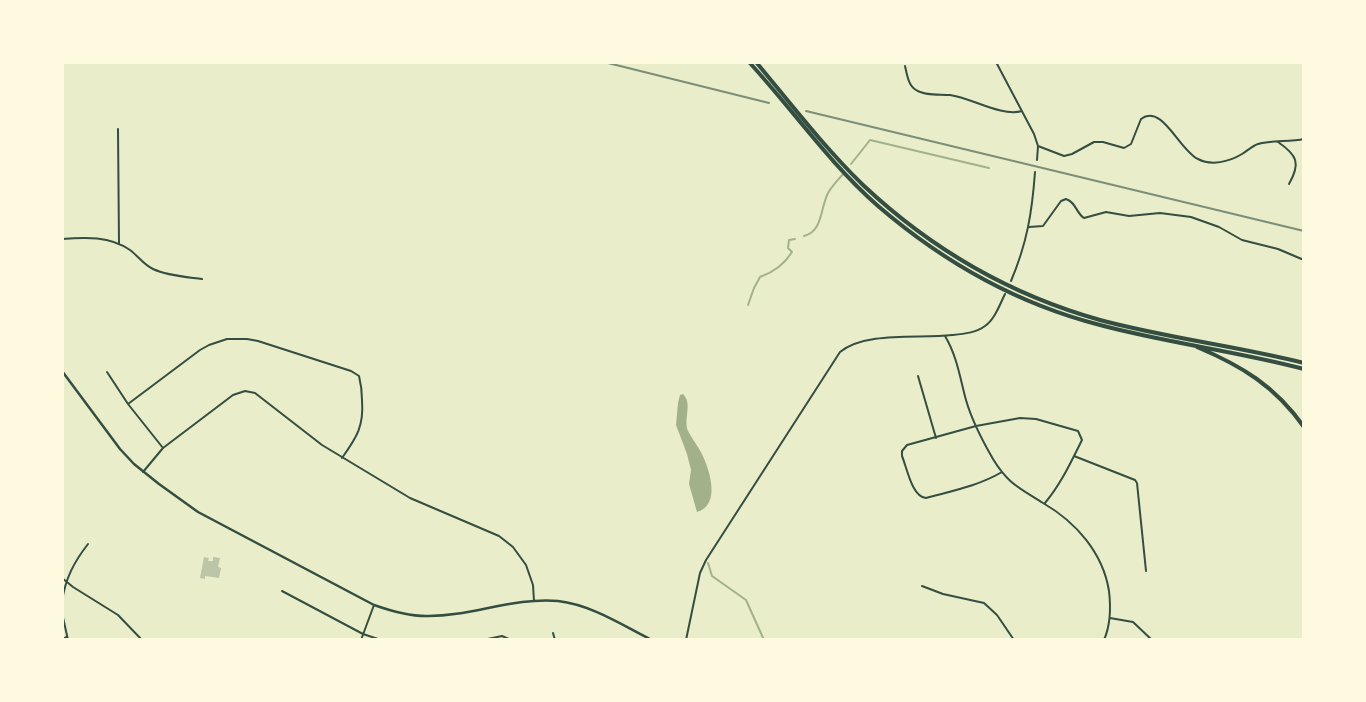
<!DOCTYPE html>
<html>
<head>
<meta charset="utf-8">
<style>
	body { margin:0 }
	#map { position:relative; width:1366px; height:702px; overflow:hidden; background:#e9edc9; font-family:Jost,sans-serif }
	canvas { display:block }
	.frame { position:absolute; inset:0; border:64px solid #fefae0; pointer-events:none }
</style>
</head>
<body>
<div id="map">
<canvas width="1366" height="702"></canvas>
<div class="frame"></div>
</div>
<script>
const g = document.querySelector('canvas').getContext('2d');
g.lineJoin = 'round';
function fillPath(path, color) { g.fillStyle = color; g.fill(path, 'evenodd'); }
function strokePath(path, color, width, dash) { g.strokeStyle = color; g.lineWidth = width; g.lineCap = dash ? 'butt' : 'round'; g.setLineDash(dash || []); g.stroke(path); }
fillPath(new Path2D(`
	M683,394C693,404 683,419 688,431C692,439 698,446 702,454C710,471 721,505 697,512L689,484L691,470L687,454L676,425L678,403L680,395Z`), '#a3b18a');
strokePath(new Path2D(`
	M851,164L870,140L989,168
	M804,236C823,231 820,209 828,193C832,186 838,180 843,174
	M748,305L754,288L760,277C774,272 784,265 792,252L788,248L789,240L795,239
	M708,563L712,576L746,600L764,640`), '#a3b18a', 2);
fillPath(new Path2D(`
	M204,557L209,558L208,561H213V557L220,558L218,567L221,568L219,578L205,576V579L200,578Z`), '#bcc5a7');
strokePath(new Path2D(`
	M996,62L1034,134L1038,146L1037,160
	M905,66C907,74 908,85 916,90C925,96 940,94 950,95C972,98 1001,117 1022,111
	M118,129L119,244
	M1278,142C1297,155 1301,163 1289,184
	M1038,146L1064,156L1072,154L1094,142H1103L1124,148L1131,144L1141,119C1162,103 1179,150 1198,159C1211,166 1229,162 1242,154C1247,151 1252,146 1258,144C1271,140 1289,142 1304,139
	M1029,227L1043,226L1061,201L1066,199C1076,202 1076,213 1084,218L1106,212L1129,216L1160,213L1191,217L1219,227L1242,240L1278,249L1304,260
	M62,239C85,237 110,236 130,250C138,256 144,265 153,269C168,276 187,277 202,279
	M1011,281C1027,243 1032,213 1035,172
	M945,336C957,356 960,378 966,400C972,421 982,440 993,459C1008,484 1020,488 1043,503C1076,522 1103,553 1109,591C1111,608 1111,624 1104,640
	M107,372L128,404L163,448
	M918,376L936,438
	M128,404L200,350L209,345L227,339H247L258,341L351,371L359,376C361,384 362,392 362,400C364,426 357,437 342,458
	M1074,456L1135,480L1137,483L1146,571
	M143,472L163,448L233,395L245,391L255,393L322,445L410,498L499,536L513,547L526,565L533,585L534,601
	M1002,472C978,486 952,491 926,498C912,497 907,468 902,456V451L907,445L976,426L1020,418L1036,419L1078,431L1082,440C1071,462 1061,484 1045,503
	M62,578L73,587L118,615L142,640
	M922,586L943,594L984,603L997,615L1014,640
	M282,591L363,634L381,640
	M62,602C65,579 74,562 88,544
	M62,613L68,640
	M1110,618L1133,622L1152,640
	M553,633L555,640
	M62,639L67,637
	M361,640L374,605
	M483,640L502,636L511,640
	M686,640L700,573L706,560L840,352C866,331 919,339 952,335C963,334 976,333 985,326C995,319 1000,304 1005,294`), '#344e41', 2);
strokePath(new Path2D(`
	M62,371L120,449L134,464L159,484L198,512L374,605C391,611 408,616 426,616C470,617 513,597 558,601C592,605 622,625 652,640`), '#344e41', 2.5);
strokePath(new Path2D(`
	M749,62C793,110 829,163 878,206C942,261 1018,304 1100,325C1167,343 1236,351 1304,369
	M756,62C791,104 824,147 863,185C930,248 1011,295 1100,320C1167,338 1236,346 1304,363
	M1197,347C1242,366 1275,386 1304,427`), '#344e41', 4);
strokePath(new Path2D(`
	M604,62L769,103
	M806,111L1304,231`), '#7c8e77', 2);
</script>
</body>
</html>
